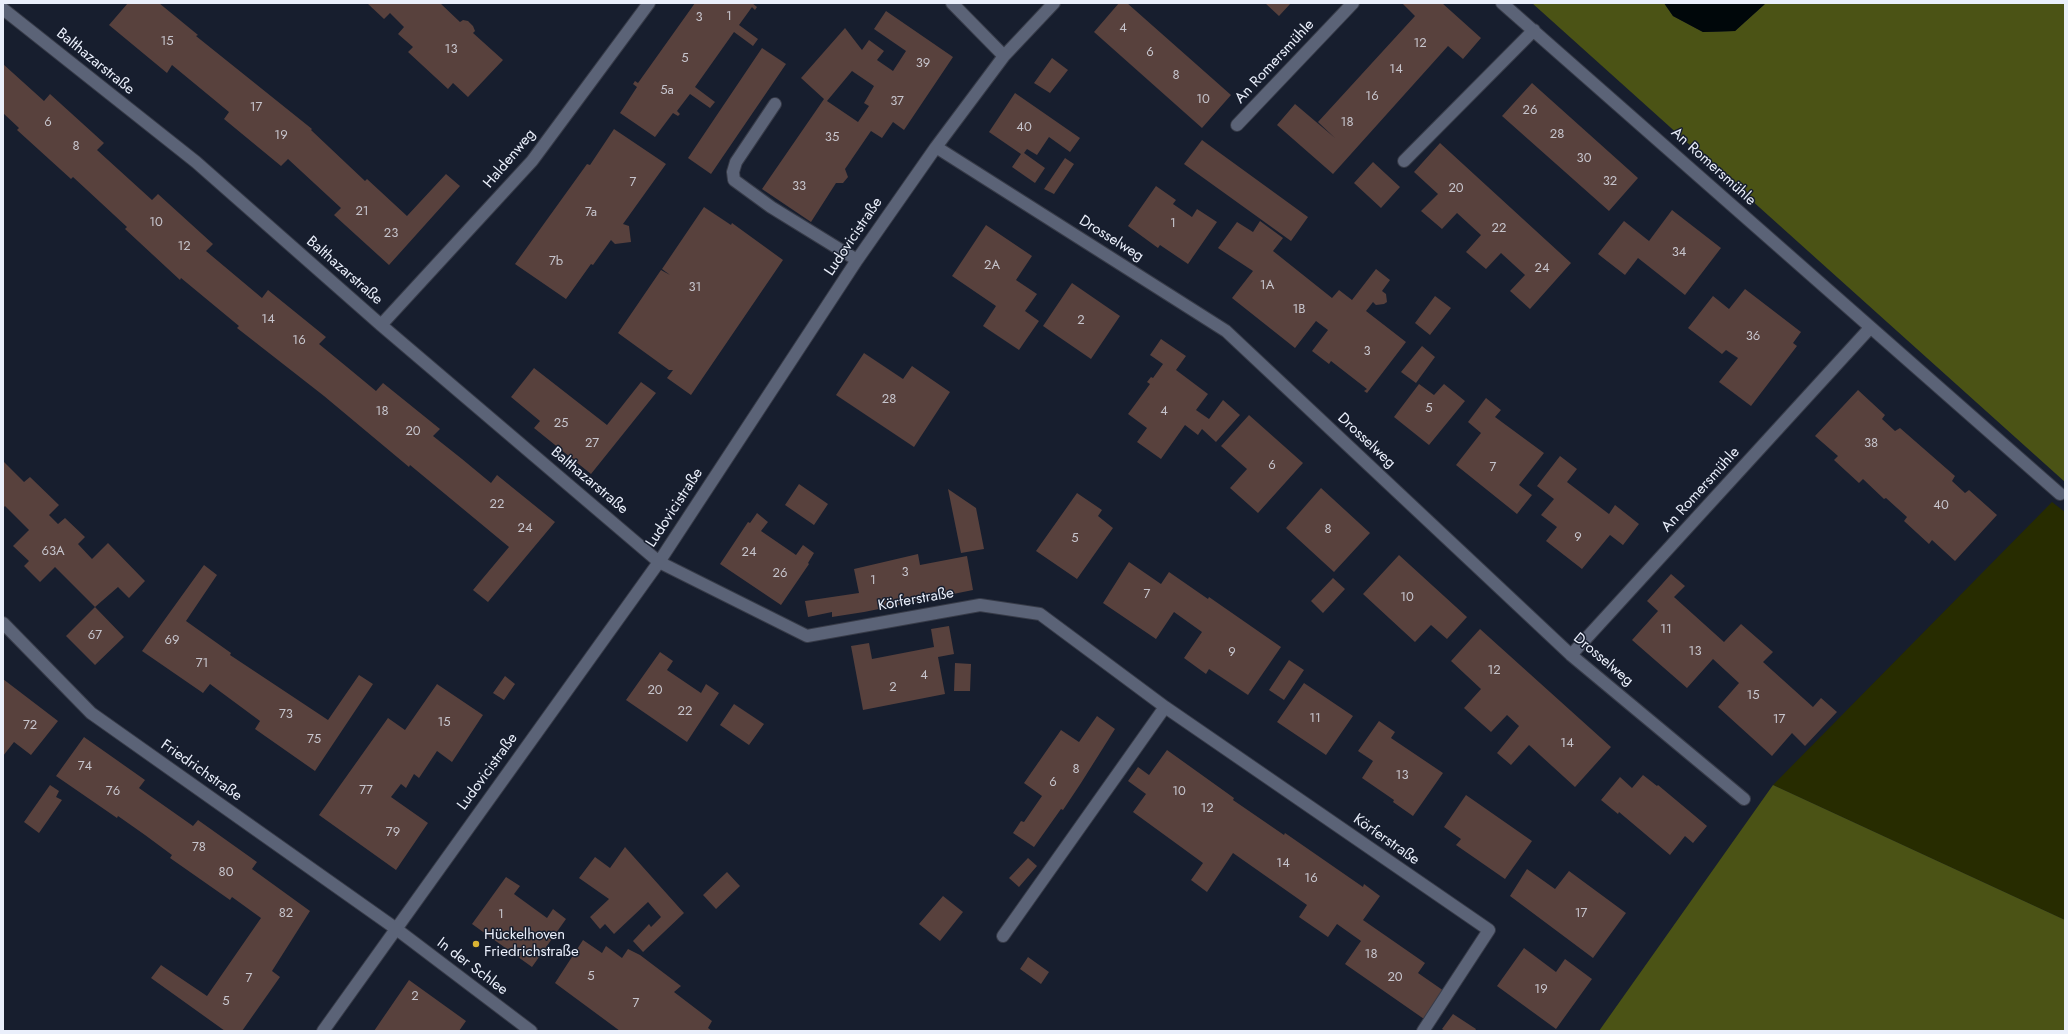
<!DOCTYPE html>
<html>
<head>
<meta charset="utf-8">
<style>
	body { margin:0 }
	#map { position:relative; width:2068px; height:1034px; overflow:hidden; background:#171e2e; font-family:Jost,sans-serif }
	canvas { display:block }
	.frame { position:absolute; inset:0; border:4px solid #eaeffb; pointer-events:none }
</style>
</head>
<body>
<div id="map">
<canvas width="2068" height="1034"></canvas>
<div class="frame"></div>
</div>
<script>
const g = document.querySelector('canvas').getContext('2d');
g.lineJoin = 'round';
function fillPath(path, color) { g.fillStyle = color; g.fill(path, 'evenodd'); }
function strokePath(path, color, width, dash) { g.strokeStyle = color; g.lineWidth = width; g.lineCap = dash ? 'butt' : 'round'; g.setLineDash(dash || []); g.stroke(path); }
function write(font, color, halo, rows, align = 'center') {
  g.font = font + ' Jost,sans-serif'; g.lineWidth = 3; g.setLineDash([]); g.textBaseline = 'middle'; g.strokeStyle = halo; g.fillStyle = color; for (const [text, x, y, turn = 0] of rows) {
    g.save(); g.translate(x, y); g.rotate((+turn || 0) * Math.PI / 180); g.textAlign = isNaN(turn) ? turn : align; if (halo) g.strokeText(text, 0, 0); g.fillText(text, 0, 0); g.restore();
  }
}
fillPath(new Path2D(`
	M2052,502L2065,512V920L1773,785Z`), '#272c00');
fillPath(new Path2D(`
	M1532,3H1664L1673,16L1703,32L1735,31L1766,3H2065V482Z
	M1773,785L2065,920V1031H1599Z`), '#4b5315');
fillPath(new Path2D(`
	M1664,3H1766L1735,31L1703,32L1673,16Z`), '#00070a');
fillPath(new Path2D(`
	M128,3H159L198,35L196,36L312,129L311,130L365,181L367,179L407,216L446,174L460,186L389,265L334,215L341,208L288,159L281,166L224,119L229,112L172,65L167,73L109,25Z
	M367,3H440L460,22L463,20L468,21L473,26L475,31L473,33L503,60L468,97L453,83L448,89L408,52L413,47L398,34L404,27L390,13L384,19Z
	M695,3H752L757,7L755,10L752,7L739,25L758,39L753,46L734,32L695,87L715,102L710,108L690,94L677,111L680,114L678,116L673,113L655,137L620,113L637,87L633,84L635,81L638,83Z
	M1119,3H1127L1231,95L1202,128L1094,32Z
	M1265,3H1291L1279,16Z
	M1402,3H1442L1481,38L1463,59L1448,46L1333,174L1277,125L1295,104L1335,138L1318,122L1415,16Z
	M886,11L953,57L904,130L893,122L882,138L871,131L845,169L848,177L843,183H836L811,222L762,189L824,99L801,78L845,28L862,50L869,40L884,51L877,60L893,71L906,51L874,29ZM852,71L874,86L864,103L869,106L858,122L827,101Z
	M762,48L786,64L711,174L688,158Z
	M1052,58L1068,70L1050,93L1034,83Z
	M3,64L44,101L50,94L104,143L97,150L152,200L158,194L213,244L206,251L262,298L268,290L326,337L319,344L347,367L376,391L383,383L440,429L433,436L462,459L491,483L497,475L555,522L488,602L473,590L509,547L410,465L409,467L324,396L237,328L239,326L181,278L180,280L125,229L127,227L73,177L71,179L17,130L19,128L3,113Z
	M1532,83L1638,178L1609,211L1502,116Z
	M1015,93L1080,138L1070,152L1049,137L1037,155L1027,149L1024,153L1045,168L1035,183L1012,167L1021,154L989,132Z
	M614,129L666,164L623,224L629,226L631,242L615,244L611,240L593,265L591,264L566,299L515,264L587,164L590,165Z
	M1202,140L1308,217L1291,241L1184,164Z
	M1440,143L1571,263L1530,309L1510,291L1525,275L1501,253L1486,269L1466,252L1481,235L1457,213L1442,229L1421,211L1438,194L1414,172Z
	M1065,158L1074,164L1054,194L1044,189Z
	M1373,162L1400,187L1381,208L1354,183Z
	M1156,186L1176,200L1173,204L1192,217L1197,209L1217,222L1188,264L1160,245L1158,248L1128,226Z
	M704,207L731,225L732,223L783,260L691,395L667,378L673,370H669L618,333L661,270L670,275L662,269Z
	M1672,210L1721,248L1685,295L1638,258L1625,275L1598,254L1624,221L1649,241Z
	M1260,221L1283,238L1273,251L1332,298L1339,290L1352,300L1376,269L1390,280L1382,291L1386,294L1387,302L1384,304L1376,305L1373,302L1366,311L1406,342L1367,393L1364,391L1367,389L1331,361L1329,364L1312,351L1328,330L1316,321L1295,348L1232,298L1253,271L1218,248L1237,222L1253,232Z
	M986,225L1032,256L1016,280L1037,294L1025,311L1039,321L1019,350L983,326L996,306L952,276Z
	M1072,283L1120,316L1091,359L1043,326Z
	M1745,289L1801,332L1793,343L1797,346L1751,406L1719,382L1738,358L1726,350L1722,354L1688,328L1713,296L1729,309Z
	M1435,296L1451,308L1430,335L1415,323Z
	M1161,339L1186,356L1176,370L1208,394L1196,410L1209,419L1223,400L1240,415L1216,442L1202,429L1198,435L1185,425L1161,459L1137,442L1147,428L1128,414L1150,384L1147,382L1151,377L1153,378L1163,364L1150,355Z
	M1422,346L1435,357L1416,383L1401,372Z
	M864,353L903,379L912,366L950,392L914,447L836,395Z
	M534,368L607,425L641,382L656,393L591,474L534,428L540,421L511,397Z
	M1419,384L1434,395L1444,384L1465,401L1429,445L1394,417Z
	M1858,390L1885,415L1882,419L1895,431L1900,428L1955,476L1952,481L1965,493L1969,490L1997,515L1955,561L1932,540L1929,544L1904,521L1907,517L1886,498L1884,499L1863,479L1859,483L1834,460L1838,456L1815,436Z
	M1486,398L1501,410L1495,417L1544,453L1519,485L1532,495L1517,514L1456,465L1481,433L1468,422Z
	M1249,415L1303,463L1258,513L1230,488L1247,469L1221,446Z
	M1560,456L1577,469L1567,482L1609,514L1615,505L1639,524L1623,545L1610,535L1582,569L1546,541L1557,527L1541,515L1554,499L1537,486Z
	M3,461L24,482L30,477L59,505L49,515L58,524L65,518L85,537L78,544L92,559L108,543L145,581L129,598L118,587L95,607L55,567L40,582L24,566L29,561L13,546L29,530L5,506L3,508Z
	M799,484L828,504L814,525L785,505Z
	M1321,488L1370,533L1334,572L1286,528Z
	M948,489L976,508L984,549L961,553Z
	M1077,493L1102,510L1098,516L1113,528L1077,579L1036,551Z
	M757,513L768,522L761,531L796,555L803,545L814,553L808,563L809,564L781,605L720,564L748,522L750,523Z
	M918,554L920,565L967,556L973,590L864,612L832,617V612L808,617L805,601L859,593L854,569Z
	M1399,555L1467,617L1447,639L1431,625L1415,642L1363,594Z
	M1129,562L1161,584L1169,572L1208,599L1209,597L1281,647L1248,695L1209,669L1206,674L1184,658L1202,632L1174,612L1156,639L1103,603Z
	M204,565L217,575L186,621L231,653L230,655L328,720L359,675L373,684L315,771L255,729L260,721L210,684L203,693L142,651Z
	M1671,574L1685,586L1674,597L1724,642L1741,624L1773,652L1763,662L1813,707L1821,698L1837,712L1805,746L1792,733L1772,756L1718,707L1739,683L1713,659L1687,688L1632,640L1658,611L1647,601Z
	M1333,578L1345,589L1323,613L1311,601Z
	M95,607L124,637L95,665L66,636Z
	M949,626L954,654L938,657L945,694L863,710L851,646L869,643L872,659L934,647L931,629Z
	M1480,629L1611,747L1575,787L1529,745L1511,765L1497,753L1519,726L1507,715L1491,732L1464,708L1481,689L1451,661Z
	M660,652L673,661L667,670L701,693L706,684L719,693L687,742L626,700Z
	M1289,660L1304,670L1284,700L1269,690Z
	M955,663L971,664L970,691H954Z
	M505,676L515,684L504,700L493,693Z
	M3,679L58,721L31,755L14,742L3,756Z
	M1304,683L1353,716L1326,755L1277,722Z
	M437,684L483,715L452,762L437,751L419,778L414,774L406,788L401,784L391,797L428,823L396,870L319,815L388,718L405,730Z
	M734,704L764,724L749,745L720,725Z
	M1097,716L1115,729L1081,783L1063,810L1061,809L1034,847L1013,833L1021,821L1024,822L1042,796L1024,783L1061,730L1079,742Z
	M1379,721L1395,732L1391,738L1443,773L1413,816L1393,802L1394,800L1362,778L1373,761L1358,751Z
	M84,737L145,780L139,788L193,826L198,820L257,862L252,869L310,911L272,971L280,977L242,1031H225L151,978L161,965L207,996L261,918L232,897L230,900L170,858L172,855L145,835L118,816L117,818L56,776Z
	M1167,750L1234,798L1233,800L1284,835L1285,833L1363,887L1364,884L1380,896L1363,920L1425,963L1418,973L1444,991L1424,1019L1345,964L1361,941L1337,924L1328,937L1299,917L1307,905L1233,853L1207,892L1191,880L1203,863L1133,812L1146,794L1128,781L1138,767L1149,775Z
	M1643,775L1657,786L1658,785L1707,826L1693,843L1685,836L1670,855L1619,812L1618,814L1601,800L1620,777L1632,788Z
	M50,785L59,791L56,797L62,800L39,833L24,822Z
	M1466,795L1532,841L1505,879L1456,845L1461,839L1444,827Z
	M625,847L684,913L643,952L633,941L649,924L651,927L661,917L648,902L614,934L605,924L600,929L590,917L609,899L579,878L595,857L610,868Z
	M1028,858L1037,866L1019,887L1009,878Z
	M1527,869L1555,889L1569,871L1626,913L1593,958L1510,896Z
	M727,872L740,886L716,909L703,895Z
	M506,877L520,886L514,894L547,918L553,909L566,919L532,967L472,924Z
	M943,896L963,912L940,941L919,924Z
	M583,940L602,953L606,946L622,958L628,949L640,955L681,986L674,992L712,1021L708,1028L712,1031H620L555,983Z
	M1524,948L1556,972L1565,959L1592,979L1556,1029L1497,986Z
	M1028,957L1049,972L1041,984L1020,969Z
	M409,980L466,1021L459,1031H374Z
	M1453,1014L1476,1029L1475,1031H1445L1442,1029Z`), '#58413d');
const minor = new Path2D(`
	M952,3L1004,56
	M1502,3L2060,494
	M3,9L196,162L381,325L659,562L807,636L980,605L1040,614L1165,707L1489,930L1423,1031
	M775,104L736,162L733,172L734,180L771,207L857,260
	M1237,125L1353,3
	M936,147L1226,331L1571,655L1744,799
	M1404,161L1534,30
	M381,325L532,161L649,3
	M3,623L91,713L395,928L531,1031
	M1571,655L1870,328
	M1003,936L1165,707
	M323,1031L659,562L857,260L936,147L1004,56L1054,3`);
strokePath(minor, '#373b48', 14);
strokePath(minor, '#5b6377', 12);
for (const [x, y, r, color] of [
	[476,944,4,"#dab333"]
]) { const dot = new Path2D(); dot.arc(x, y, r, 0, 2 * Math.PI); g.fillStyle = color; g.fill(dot); strokePath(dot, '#171e2e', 1.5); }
write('13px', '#c6c4cc', null, [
	["1",729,17],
	["3",699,18],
	["4",1123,29],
	["15",167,42],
	["12",1420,44],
	["13",451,50],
	["6",1150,53],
	["5",685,59],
	["39",923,64],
	["14",1396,70],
	["8",1176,76],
	["5a",667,91],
	["16",1372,97],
	["10",1203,100],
	["37",897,102],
	["17",256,108],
	["26",1530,111],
	["6",48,123],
	["18",1347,123],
	["40",1024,128],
	["28",1557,135],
	["19",281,136],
	["35",832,138],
	["8",76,147],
	["30",1584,159],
	["32",1610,182],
	["7",633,183],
	["33",799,187],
	["20",1456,189],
	["21",362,212],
	["7a",591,213],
	["10",156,223],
	["1",1173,224],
	["22",1499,229],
	["23",391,234],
	["12",184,247],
	["34",1679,253],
	["7b",556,262],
	["2A",992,266],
	["24",1542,269],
	["1A",1267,286],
	["31",695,288],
	["1B",1299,310],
	["14",268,320],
	["2",1081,321],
	["36",1753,337],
	["16",299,341],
	["3",1367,352],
	["28",889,400],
	["5",1429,409],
	["18",382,412],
	["4",1164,412],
	["25",561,424],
	["20",413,432],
	["27",592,444],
	["38",1871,444],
	["6",1272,466],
	["7",1493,468],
	["22",497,505],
	["40",1941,506],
	["24",525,529],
	["8",1328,530],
	["9",1578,538],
	["5",1075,539],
	["63A",53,552],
	["24",749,553],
	["3",905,573],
	["26",780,574],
	["1",873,581],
	["7",1147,595],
	["10",1407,598],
	["11",1666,630],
	["67",95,636],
	["69",172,641],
	["13",1695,652],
	["9",1232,653],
	["71",202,664],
	["12",1494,671],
	["4",924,676],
	["2",893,688],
	["20",655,691],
	["15",1753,696],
	["22",685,712],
	["73",286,715],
	["11",1315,719],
	["17",1779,720],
	["15",444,723],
	["72",30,726],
	["75",314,740],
	["14",1567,744],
	["74",85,767],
	["8",1076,770],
	["13",1402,776],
	["6",1053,783],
	["77",366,791],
	["76",113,792],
	["10",1179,792],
	["12",1207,809],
	["79",393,833],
	["78",199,848],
	["14",1283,864],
	["80",226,873],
	["16",1311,879],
	["82",286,914],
	["17",1581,914],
	["1",501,915],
	["18",1371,955],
	["5",591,977],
	["20",1395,978],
	["7",249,979],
	["19",1541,990],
	["2",415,997],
	["5",226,1002],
	["7",636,1004]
]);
write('15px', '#eaeffb', '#171e2e', [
	["Balthazarstraße",95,62,39],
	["An Romersmühle",1275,62,-47],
	["Haldenweg",510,159,-50],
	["An Romersmühle",1713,167,42],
	["Ludovicistraße",854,237,-56],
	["Drosselweg",1111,239,32],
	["Balthazarstraße",344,271,41],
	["Drosselweg",1366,441,43],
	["Balthazarstraße",589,481,40],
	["An Romersmühle",1701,490,-48],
	["Ludovicistraße",675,508,-57],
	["Körferstraße",916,600,-10],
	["Drosselweg",1603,660,40],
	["Friedrichstraße",201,771,35],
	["Ludovicistraße",488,772,-54],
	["Körferstraße",1386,840,35],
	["In der Schlee",472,967,37]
]);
write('15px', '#eaeffb', '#171e2e', [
	["Hückelhoven",484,935],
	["Friedrichstraße",484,952]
], 'left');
</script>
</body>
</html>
